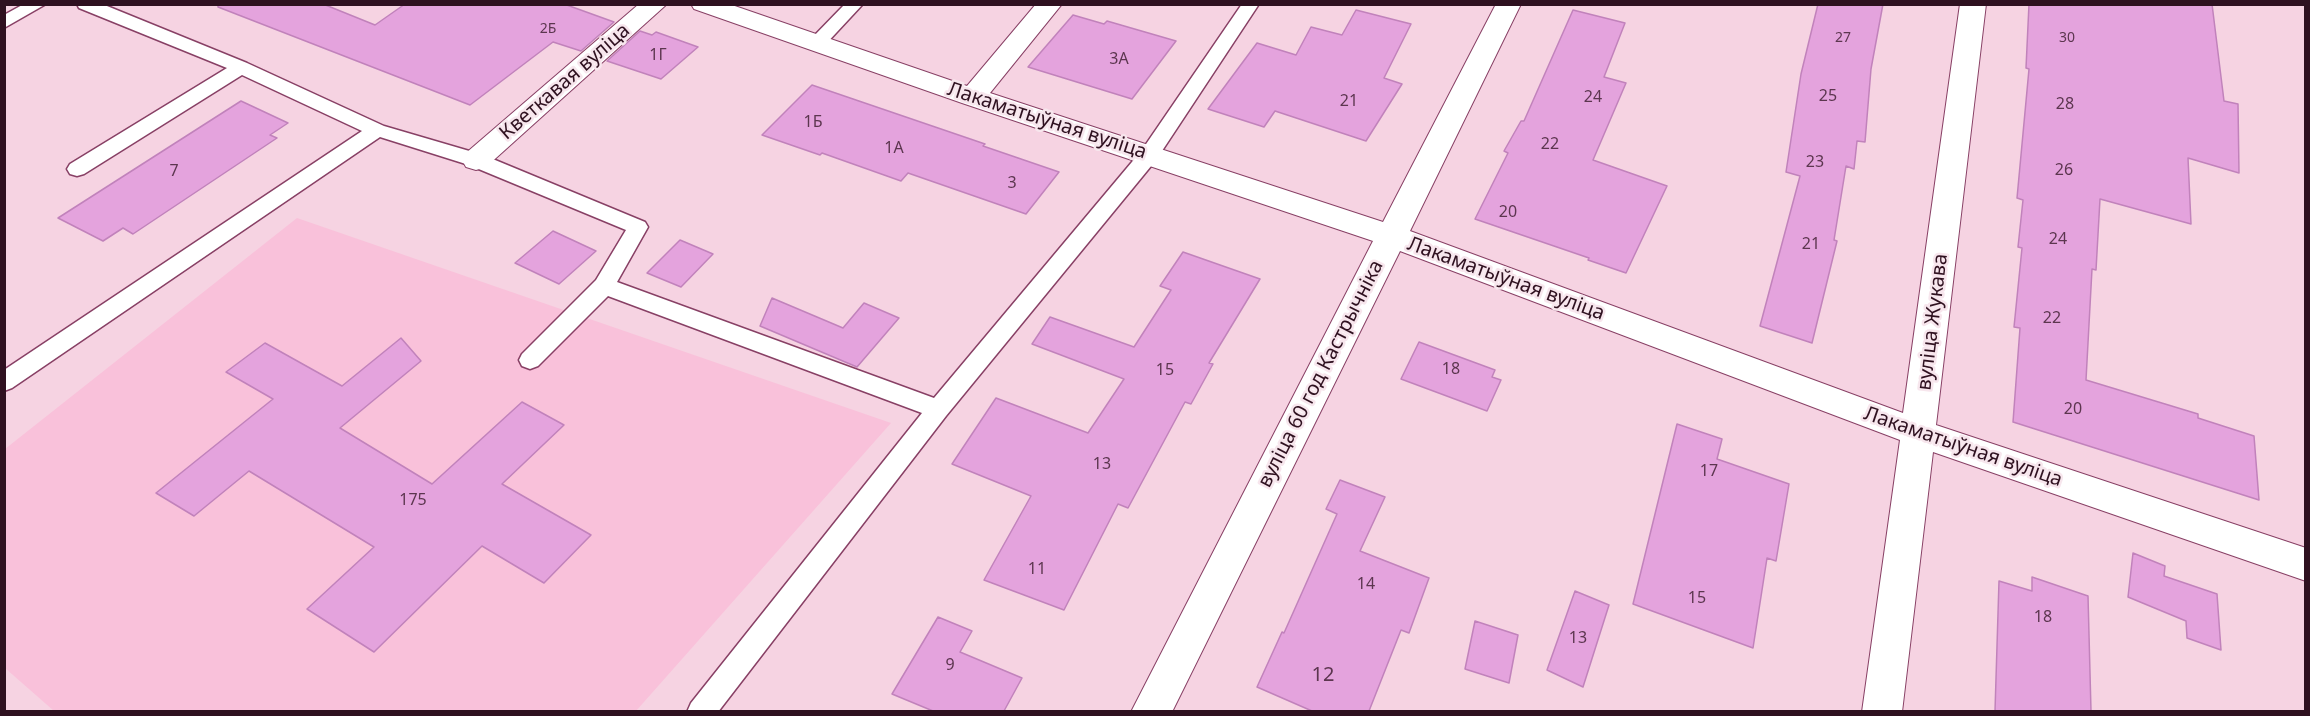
<!DOCTYPE html>
<html>
<head>
<meta charset="utf-8">
<style>
	body { margin:0 }
	#map { position:relative; width:2310px; height:716px; overflow:hidden; background:#f6d3e2; font-family:"Noto Sans",sans-serif }
	canvas { display:block }
	.frame { position:absolute; inset:0; border:6px solid #2f1120; pointer-events:none }
</style>
</head>
<body>
<div id="map">
<canvas width="2310" height="716"></canvas>
<div class="frame"></div>
</div>
<script>
const g = document.querySelector('canvas').getContext('2d');
g.lineJoin = 'round';
function fillPath(path, color) { g.fillStyle = color; g.fill(path, 'evenodd'); }
function strokePath(path, color, width, dash) { g.strokeStyle = color; g.lineWidth = width; g.lineCap = dash ? 'butt' : 'round'; g.setLineDash(dash || []); g.stroke(path); }
function write(font, color, halo, rows, align = 'center') {
  g.font = font + ' "Noto Sans",sans-serif'; g.lineWidth = 5; g.setLineDash([]); g.textBaseline = 'middle'; g.strokeStyle = halo; g.fillStyle = color; for (const [text, x, y, turn = 0] of rows) {
    g.save(); g.translate(x, y); g.rotate((+turn || 0) * Math.PI / 180); g.textAlign = isNaN(turn) ? turn : align; if (halo) g.strokeText(text, 0, 0); g.fillText(text, 0, 0); g.restore();
  }
}
fillPath(new Path2D(`
	M297,218L891,423L636,711H54L5,668V449Z`), '#f9c1da');
const building = new Path2D(`
	M218,4H323L375,25L405,4H564L614,22L581,51L553,42L470,105L218,7Z
	M1818,4H1883L1871,69L1865,142L1857,141L1854,169L1846,166L1834,240L1837,241L1812,343L1760,326L1800,176L1786,172L1801,74Z
	M2029,4H2212L2224,101L2238,104L2239,173L2188,158L2191,224L2100,199L2096,270L2092,269L2086,380L2198,414V418L2254,436L2259,500L2013,422L2020,328L2014,327L2022,248L2018,247L2023,200L2017,198L2029,69L2026,68Z
	M1356,10L1411,24L1384,78L1402,84L1366,141L1275,111L1264,127L1208,109L1257,43L1296,55L1311,27L1342,35Z
	M1573,10L1625,23L1604,77L1626,83L1593,160L1667,186L1626,273L1588,260L1589,258L1475,219L1508,153L1504,151L1521,121H1524Z
	M1073,15L1104,24L1107,21L1176,41L1132,99L1028,67Z
	M640,31L652,35L656,32L698,47L661,79L607,61Z
	M812,85L985,144L983,146L1059,172L1026,214L908,173L901,181L822,153L820,155L762,135Z
	M241,101L288,123L270,135L277,138L133,234L123,228L103,241L58,218Z
	M553,231L596,251L559,284L515,263Z
	M680,240L713,254L681,287L647,273Z
	M1183,252L1260,279L1209,363L1213,364L1191,404L1185,402L1128,508L1118,504L1064,610L984,580L1031,496L952,464L996,398L1088,433L1124,379L1032,344L1050,317L1134,347L1171,290L1160,286Z
	M772,298L843,328L864,303L899,318L857,367L760,326Z
	M401,338L421,361L340,428L432,484L522,402L564,425L502,484L591,535L544,583L482,546L374,652L307,609L374,547L249,471L194,516L156,493L273,399L226,372L265,343L342,386Z
	M1419,342L1495,370L1492,377L1501,380L1487,411L1401,379Z
	M1677,424L1722,439L1717,459L1789,484L1776,561L1767,558L1753,648L1633,604Z
	M1340,480L1385,497L1360,551L1429,578L1409,633L1401,630L1369,711H1312L1257,687L1282,632L1284,633L1337,514L1326,509Z
	M2133,553L2165,566L2164,576L2217,594L2221,650L2187,638L2186,621L2128,597Z
	M2032,577L2088,596L2091,711H1995L1999,581L2032,591Z
	M1575,591L1609,605L1583,687L1547,670Z
	M938,617L972,631L960,652L1022,678L1004,711H933L892,694Z
	M1475,621L1518,635L1509,683L1465,669Z`);
fillPath(building, '#e4a3dd');
strokePath(building, '#c182bb', 1.5);
const service = new Path2D(`
	M24,4H46L4,28V15Z
	M77,4H102L247,63L384,126L483,155L645,222L648,227L617,282L934,398L1142,150L1242,4H1259L1156,160L946,416L718,712H687L691,703L922,413L608,296L538,366L530,369L522,366L519,360L522,354L596,280L626,230L469,165L380,137L12,388L4,391V370L362,131L242,75L84,174L77,176L70,174L67,169L70,164L227,68L79,8Z
	M845,4H863L823,47H811L808,43L811,39Z`);
const minor = new Path2D(`
	M639,4H667L486,167L476,170L466,167L462,160L466,153Z
	M691,4H729L967,86L1036,4H1062L990,93L1383,222L1496,4H1521L1410,231L1903,413L1960,4H1986L1936,425L2306,548V581L1933,452L1902,712H1862L1900,440L1400,251L1172,712H1131L1373,241L962,103L694,9Z`);
strokePath(service, '#884065', 3);
strokePath(minor, '#884065', 2);
fillPath(service, '#fff');
fillPath(minor, '#fff');
write('14px', '#5c364f', null, [
	["2Б",548,29],
	["27",1843,38],
	["30",2067,38]
]);
write('16px', '#5c364f', null, [
	["1Г",658,55],
	["3А",1119,59],
	["25",1828,96],
	["24",1593,97],
	["21",1349,101],
	["28",2065,104],
	["1Б",813,122],
	["22",1550,144],
	["1А",894,148],
	["23",1815,162],
	["26",2064,170],
	["7",174,171],
	["3",1012,183],
	["20",1508,212],
	["24",2058,239],
	["21",1811,244],
	["22",2052,318],
	["18",1451,369],
	["15",1165,370],
	["20",2073,409],
	["13",1102,464],
	["17",1709,471],
	["175",413,500],
	["11",1037,569],
	["14",1366,584],
	["15",1697,598],
	["18",2043,617],
	["13",1578,638],
	["9",950,665]
]);
write('20px', '#2f1120', '#f7e6ed', [
	["Кветкавая вуліца",565,82,-41],
	["Лакаматыўная вуліца",1047,121,18],
	["Лакаматыўная вуліца",1506,279,20],
	["вуліца Жукава",1933,322,-83],
	["вуліца 60 год Кастрычніка",1321,374,-63],
	["Лакаматыўная вуліца",1963,447,19]
]);
write('20px', '#5c364f', null, [
	["12",1323,675]
]);
</script>
</body>
</html>
